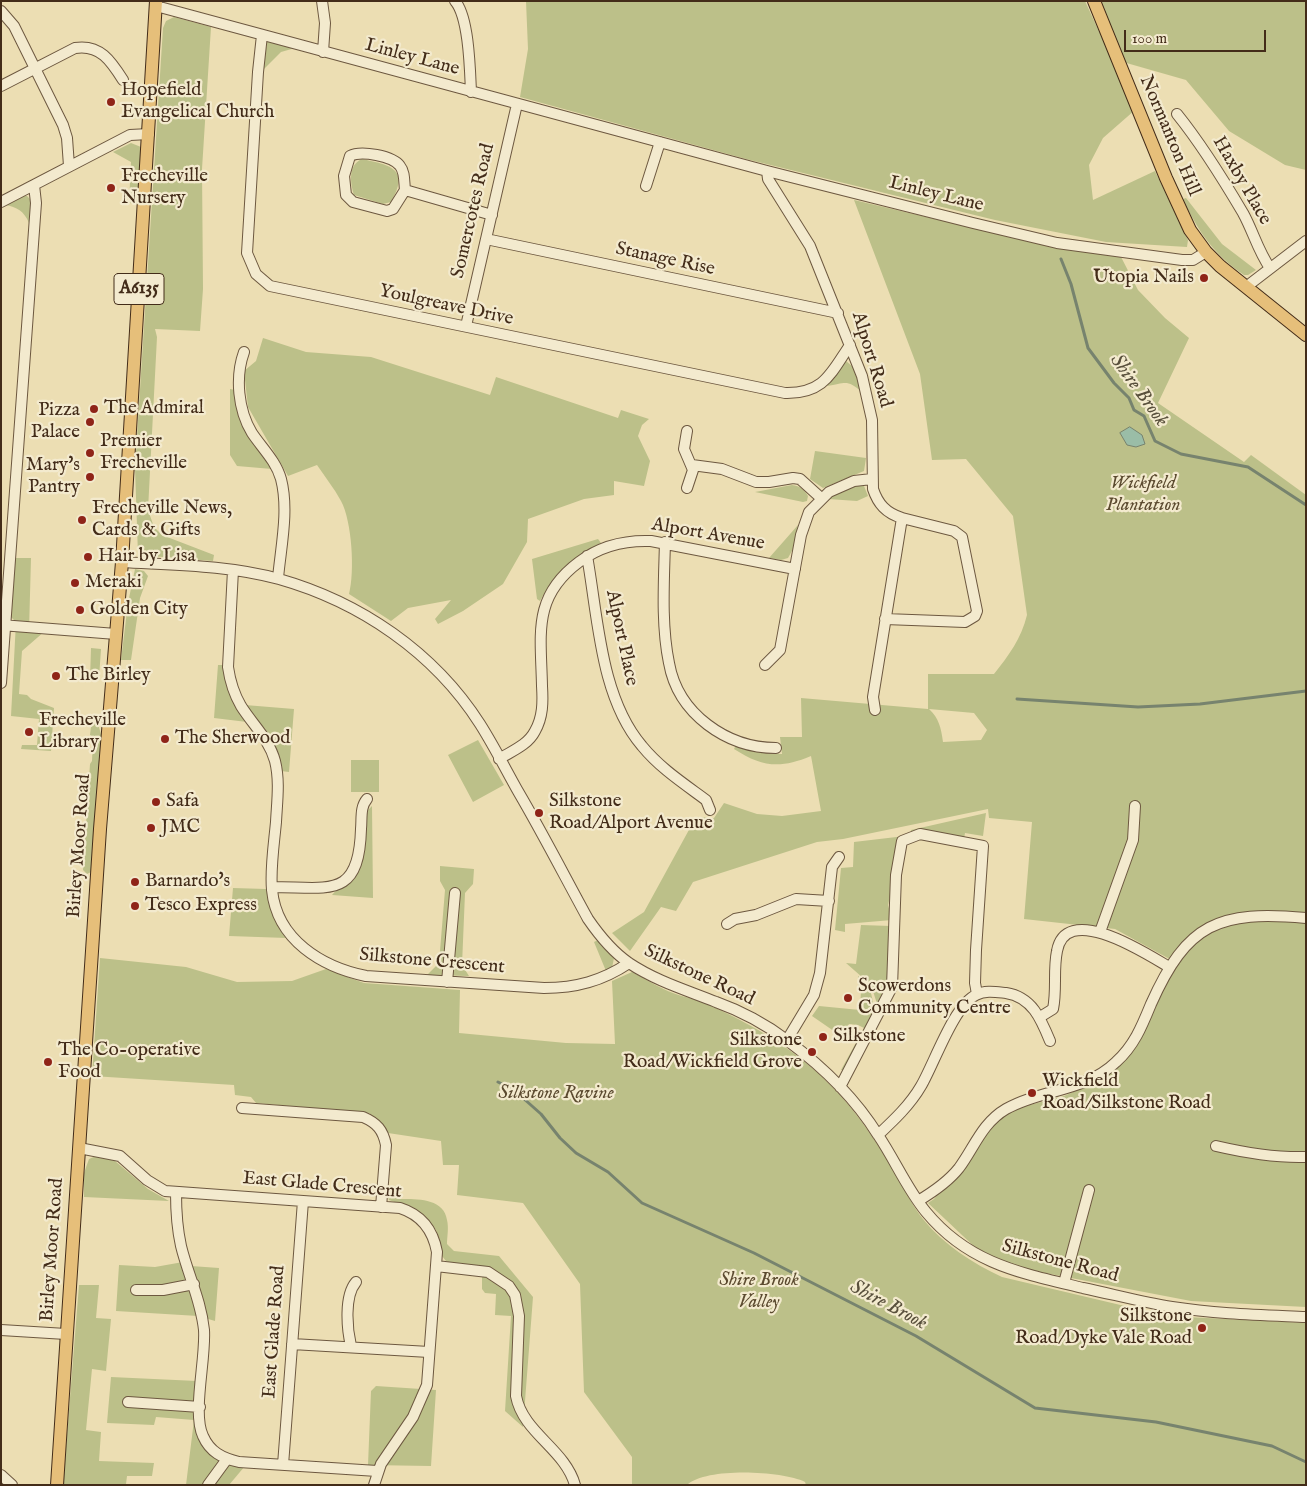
<!DOCTYPE html>
<html>
<head>
<meta charset="utf-8">
<style>
	body { margin:0 }
	#map { position:relative; width:1307px; height:1486px; overflow:hidden; background:#ecdeb3; font-family:"IM FELL English",serif }
	canvas { display:block }
	.frame { position:absolute; inset:0; border:2px solid #432c19; pointer-events:none }
	.scale { position:absolute; left:1124px; top:30px; width:142px; height:22px; box-sizing:border-box; border:2px solid #432c19; border-top:0; padding-left:6px; font-size:15px; line-height:18px; white-space:nowrap; color:#432c19; -webkit-text-stroke:4px #f3eace; paint-order:stroke }
</style>
</head>
<body>
<div id="map">
<canvas width="1307" height="1486"></canvas>
<div class="frame"></div>
<div class="scale">100 m</div>
</div>
<script>
const g = document.querySelector('canvas').getContext('2d');
g.lineJoin = 'round';
function fillPath(path, color) { g.fillStyle = color; g.fill(path, 'evenodd'); }
function strokePath(path, color, width, dash) { g.strokeStyle = color; g.lineWidth = width; g.lineCap = dash ? 'butt' : 'round'; g.setLineDash(dash || []); g.stroke(path); }
function write(font, color, halo, rows, align = 'center') {
  g.font = font + ' "IM FELL English",serif'; g.lineWidth = 4.5; g.setLineDash([]); g.textBaseline = 'middle'; g.strokeStyle = halo; g.fillStyle = color; for (const [text, x, y, turn = 0] of rows) {
    g.save(); g.translate(x, y); g.rotate((+turn || 0) * Math.PI / 180); g.textAlign = isNaN(turn) ? turn : align; if (halo) g.strokeText(text, 0, 0); g.fillText(text, 0, 0); g.restore();
  }
}
fillPath(new Path2D(`
	M526,1H1085L1135,110L1103,138L1089,165L1093,200L1155,171L1188,240L1187,247L1106,242L995,220L746,159L520,97L528,49Z
	M1096,1H1306V170L1285,165L1229,131L1186,80L1123,62Z
	M174,17L211,27L202,169L203,289L200,331L155,329L157,337L148,510L154,527L162,535L214,555L213,561L138,555L135,468L163,28L166,21Z
	M267,42L295,48L281,52L263,70Z
	M131,143L141,147L138,204L129,203L131,162L113,152Z
	M362,159C389,165 411,168 391,202L383,204L354,195C350,182 348,165 362,159Z
	M21,196H27L32,201L29,223C24,211 17,207 5,205Z
	M1186,198L1222,244L1256,270L1248,275H1244C1215,256 1197,230 1183,199Z
	M854,200L1041,244L1120,255L1138,290L1165,318L1189,338L1158,403L1244,462L1251,455L1306,495V1307L1191,1301L1019,1268L980,1252L928,1203L934,1199L995,1121L1022,1107L1064,1096L1101,1080L1125,1060L1142,1031L1175,962L1115,929L1024,919L1032,822L989,818L988,809L843,839L817,842L693,882L676,911L661,907L630,951L612,933L644,912L696,817L714,818L724,803L757,814L782,816L821,811L811,756C780,769 762,767 734,749L736,745L761,753L782,754L780,737H802L801,698L928,709V674H994C1009,655 1021,639 1027,615L1013,516L966,459L932,460L920,374ZM929,709L974,713L987,730L981,740L943,742C941,728 939,718 929,709Z
	M263,338L306,352L371,357L490,395L496,377L618,418L621,410L649,419L642,425L638,436L650,461L644,486L614,481V495L584,499L528,519L527,542L503,584L463,611L438,624L435,619L451,600L408,608L391,621L349,594C355,572 352,521 341,501C334,488 325,477 317,465L288,476L248,407L244,371L256,361Z
	M846,361L853,367L862,392C847,379 846,383 827,386Z
	M230,389L235,390C243,429 249,437 272,469L237,466L230,455Z
	M815,451L866,458L864,471L823,488L810,479Z
	M792,485C800,486 804,489 808,496L807,501L803,502L755,492Z
	M859,485L864,486L868,496L857,501L828,499L837,492Z
	M798,525L793,549L788,558L781,560L769,558Z
	M598,539L601,543C574,558 555,574 540,601L537,599L532,559Z
	M14,558H31L29,631H45L22,651L19,694L27,695L31,699L54,708L51,751L21,749L22,745H37L39,719L11,716L16,622L11,617Z
	M135,569L144,571L148,576L140,598L131,660H121L128,603Z
	M91,648L101,649L99,678L90,680Z
	M218,665H224C226,687 232,704 247,722L214,718Z
	M245,705L294,709L289,772L281,771L269,735Z
	M92,719L97,720L102,738L91,872L87,874L83,870L90,764L92,761L93,737L90,735Z
	M478,740L504,785L473,802L448,755Z
	M351,760H379V792H351Z
	M372,806L373,898L332,895C336,889 345,886 351,880C368,861 364,836 366,812Z
	M986,813L983,836L965,833L964,839L911,832V830Z
	M905,836L888,905L892,920L845,924V932L835,930L841,868L853,867L854,842Z
	M440,866L474,869L473,884L465,893L462,965L469,976L427,975L439,963L445,890L440,881Z
	M233,888L266,889C270,908 275,922 287,938L229,936Z
	M861,925L891,926V987L879,1010L871,985L846,963L856,964Z
	M598,940L614,958L612,968L606,971L594,942Z
	M100,958L186,967L237,982L292,981L326,969L364,983L460,990L459,1033L566,1043L615,1044L612,981L632,972C646,979 659,988 673,993C682,997 693,998 702,1002C753,1024 801,1052 839,1094C862,1119 880,1148 898,1177C906,1191 913,1207 923,1219C944,1245 972,1263 1002,1277L1167,1316L1306,1323V1485H806L805,1482C782,1471 707,1467 687,1485H632V1457L584,1392L580,1284L523,1203L457,1195L459,1165H443L441,1141L388,1133L379,1121L369,1113L256,1103L251,1097L235,1095L234,1085L92,1076Z
	M858,976L869,985L876,1014L844,1070H841L864,1028L858,1025L849,1024L841,1036L812,1016L819,1006L860,1010L861,990L858,989Z
	M96,1156L115,1161L148,1189L169,1201L84,1197V1173L89,1159Z
	M389,1186L400,1199C416,1199 444,1198 447,1220C449,1228 447,1237 447,1244L454,1251L499,1256L533,1297L523,1427L505,1411L511,1316L495,1315L496,1294L485,1293L482,1289V1266L452,1264L446,1261L442,1256L440,1241L436,1230L428,1220L417,1210L389,1200L387,1195Z
	M183,1262L191,1266L219,1268L215,1321L198,1316L116,1311L119,1265L155,1267Z
	M79,1285H99L96,1318L111,1319L106,1371L92,1369L86,1430L101,1432L99,1461L154,1463L152,1476H127L126,1484L63,1485Z
	M111,1377L197,1381L194,1420L200,1438L245,1466L229,1485H186L194,1420L156,1417L154,1425L107,1423Z
	M376,1386L436,1390L431,1466L368,1465L371,1391Z`), '#bcc089');
const water = new Path2D(`
	M1130,427L1142,435L1145,444L1136,447L1127,445L1120,433Z`);
fillPath(water, '#9abda7');
strokePath(water, '#77836e', 1);
strokePath(new Path2D(`
	M1061,259L1071,284L1088,348L1114,383L1129,398L1134,410L1144,416L1155,441L1181,454L1248,467L1306,505
	M1017,699L1138,707L1200,704L1306,691
	M498,1082L514,1090L541,1114L560,1138L576,1153L608,1172L642,1203L754,1253L916,1336L1035,1408L1156,1422L1272,1446L1306,1462`), '#77836e', 3);
const minor = new Path2D(`
	M322,1L325,23L323,52
	M455,1C469,17 470,70 471,92
	M156,6L767,171L973,223L1057,243L1182,260H1193L1206,252
	M1,11L14,26L63,125L67,138L69,166
	M262,35L258,72L247,253L256,274L270,286L785,393C824,394 831,373 850,345
	M1,86L75,48C100,44 111,61 123,80
	M1177,114C1202,145 1223,179 1243,213C1253,231 1258,251 1270,268
	M767,171L768,179L810,246L862,376L872,420L873,489C878,504 886,513 902,518L873,697L875,710
	M646,186L660,142
	M405,190C404,182 405,172 400,166C393,156 361,150 350,156L344,176L346,195L353,202L387,211L393,209L405,190L492,215
	M1,202L130,135L149,134
	M486,239L838,313
	M1246,287L1306,241
	M466,326L517,104
	M244,352C235,377 238,410 252,433C262,448 276,461 281,479C289,510 281,546 278,578
	M687,431L684,449L693,470L687,488
	M692,465L722,469L756,482H769L793,478L800,479L821,498
	M665,542C664,581 661,624 669,663C678,714 727,748 776,748
	M587,556C598,616 600,697 642,746C660,768 683,783 706,800L710,810
	M122,562C173,565 229,565 279,579C360,602 434,652 480,724C494,746 506,770 519,793C543,834 565,877 588,919C599,935 613,952 629,963C656,981 686,990 716,1002C741,1011 767,1025 788,1041C823,1067 855,1098 878,1135C895,1160 907,1189 926,1212C969,1264 1021,1273 1083,1288C1112,1294 1142,1302 1172,1307C1216,1314 1261,1315 1306,1317
	M233,570L228,667C230,681 234,694 241,706C253,725 269,739 275,761C280,781 277,802 276,822C274,844 270,869 272,890C277,940 322,967 366,976L544,988C576,988 602,981 629,963
	M885,619L965,622L975,616L977,611L962,537L954,531L902,518
	M1,625L116,634
	M765,665L780,650L801,535L809,512L829,492L854,481L872,479
	M1,683L36,203L34,185
	M499,759C512,751 528,745 535,731C543,717 543,702 542,686C541,634 532,597 579,562C600,546 625,540 651,541L795,569
	M272,887C329,887 359,900 361,829C362,818 360,807 367,799
	M727,924L735,919L756,915L796,899L829,901
	M1100,932L1133,840L1135,806
	M447,982L455,893
	M1040,1017L1053,1009C1057,990 1053,970 1057,951C1066,901 1147,954 1169,967
	M787,1040L814,995L820,973L832,867L839,857
	M840,1087L892,987L896,875L902,841L920,834L983,846L976,950L975,983L977,994
	M242,1108L363,1117C377,1123 383,1130 386,1145L381,1207
	M878,1135C894,1120 910,1105 921,1086C934,1064 954,1005 976,995C985,990 996,992 1006,993C1032,997 1041,1019 1050,1041
	M1216,1146C1246,1153 1275,1158 1306,1157
	M79,1148L120,1156L147,1180L165,1191L400,1208C422,1215 433,1230 437,1252L427,1385L413,1417L381,1464L374,1485
	M176,1193C176,1211 177,1228 181,1246C188,1275 201,1300 204,1330C206,1359 192,1413 203,1436C210,1452 222,1458 239,1462L377,1471
	M918,1201C933,1192 948,1182 959,1168C974,1148 982,1123 1006,1109C1041,1089 1085,1092 1116,1062C1134,1046 1142,1026 1151,1004C1187,923 1219,910 1306,918
	M436,1266L488,1272L509,1286L515,1295L519,1316L516,1396C523,1433 565,1449 575,1485
	M1064,1283L1089,1190
	M136,1290H163L194,1284
	M1,1330L66,1334
	M292,1344L429,1352
	M351,1346C347,1329 344,1296 356,1282
	M128,1402L200,1407
	M283,1465L303,1201
	M1,1475L12,1485
	M208,1485L227,1459`);
const major = new Path2D(`
	M1094,1L1166,178L1190,230L1206,252L1220,266L1306,335
	M57,1485L100,829L122,562L156,1`);
strokePath(minor, '#6d5840', 12);
strokePath(major, '#432c19', 14);
strokePath(minor, '#f3eace', 10);
strokePath(major, '#e6bf7a', 12);
for (const [x, y, r, color] of [
	[111,102,5,"#8f2418"],
	[111,188,5,"#8f2418"],
	[1204,278,5,"#8f2418"],
	[94,409,5,"#8f2418"],
	[90,422,5,"#8f2418"],
	[90,453,5,"#8f2418"],
	[90,477,5,"#8f2418"],
	[82,520,5,"#8f2418"],
	[88,557,5,"#8f2418"],
	[75,583,5,"#8f2418"],
	[80,610,5,"#8f2418"],
	[56,676,5,"#8f2418"],
	[29,732,5,"#8f2418"],
	[165,739,5,"#8f2418"],
	[156,802,5,"#8f2418"],
	[539,813,5,"#8f2418"],
	[151,828,5,"#8f2418"],
	[135,882,5,"#8f2418"],
	[135,906,5,"#8f2418"],
	[848,998,5,"#8f2418"],
	[823,1037,5,"#8f2418"],
	[812,1052,5,"#8f2418"],
	[48,1062,5,"#8f2418"],
	[1032,1093,5,"#8f2418"],
	[1202,1328,5,"#8f2418"]
]) { const dot = new Path2D(); dot.arc(x, y, r, 0, 2 * Math.PI); g.fillStyle = color; g.fill(dot); strokePath(dot, '#f3eace', 2); }
for (const [x, y, w] of [
	[139,289,50]
]) { const box = new Path2D(); box.roundRect(x - w / 2, y - 15.5, w, 31, 4); g.fillStyle = '#f3eace'; g.fill(box); strokePath(box, '#432c19', 1); }
write('bold 18px', '#432c19', null, [
	["A6135",139,289]
]);
write('19px', '#432c19', '#f3eace', [
	["Linley Lane",412,58,15],
	["Normanton Hill",1169,136,67],
	["Haxby Place",1241,181,60],
	["Linley Lane",936,195,14],
	["Somercotes Road",474,211,-77],
	["Stanage Rise",665,260,12],
	["Youlgreave Drive",446,306,12],
	["Alport Road",871,360,73],
	["Alport Avenue",708,535,10],
	["Alport Place",621,638,78],
	["Birley Moor Road",80,846,-86],
	["Silkstone Crescent",432,962,5],
	["Silkstone Road",699,976,25],
	["East Glade Crescent",322,1186,5],
	["Birley Moor Road",53,1250,-86],
	["Silkstone Road",1060,1262,15],
	["East Glade Road",275,1332,-86]
]);
write('19px', '#432c19', '#f3eace', [
	["Hopefield",121,91],
	["Evangelical Church",121,113],
	["Frecheville",121,177],
	["Nursery",121,199],
	["Utopia Nails",1194,278,"right"],
	["The Admiral",104,409],
	["Pizza",80,411,"right"],
	["Palace",80,433,"right"],
	["Premier",100,442],
	["Frecheville",100,464],
	["Mary's",80,466,"right"],
	["Pantry",80,488,"right"],
	["Frecheville News,",92,509],
	["Cards & Gifts",92,531],
	["Hair by Lisa",98,557],
	["Meraki",85,583],
	["Golden City",90,610],
	["The Birley",66,676],
	["Frecheville",39,721],
	["Library",39,743],
	["The Sherwood",175,739],
	["Safa",166,802],
	["Silkstone",549,802],
	["Road/Alport Avenue",549,824],
	["JMC",161,828],
	["Barnardo's",145,882],
	["Tesco Express",145,906],
	["Scowerdons",858,987],
	["Community Centre",858,1009],
	["Silkstone",833,1037],
	["Silkstone",802,1041,"right"],
	["Road/Wickfield Grove",802,1063,"right"],
	["The Co-operative",58,1051],
	["Food",58,1073],
	["Wickfield",1042,1082],
	["Road/Silkstone Road",1042,1104],
	["Silkstone",1192,1317,"right"],
	["Road/Dyke Vale Road",1192,1339,"right"]
], 'left');
write('italic 19px', '#5b4a2f', '#f3eace', [
	["Wickfield",1143,484],
	["Plantation",1143,506],
	["Silkstone Ravine",556,1094],
	["Shire Brook",759,1281],
	["Valley",759,1303]
]);
write('italic 20px', '#59503c', '#f3eace', [
	["Shire Brook",1138,391,54],
	["Shire Brook",888,1306,28]
]);
</script>
</body>
</html>
